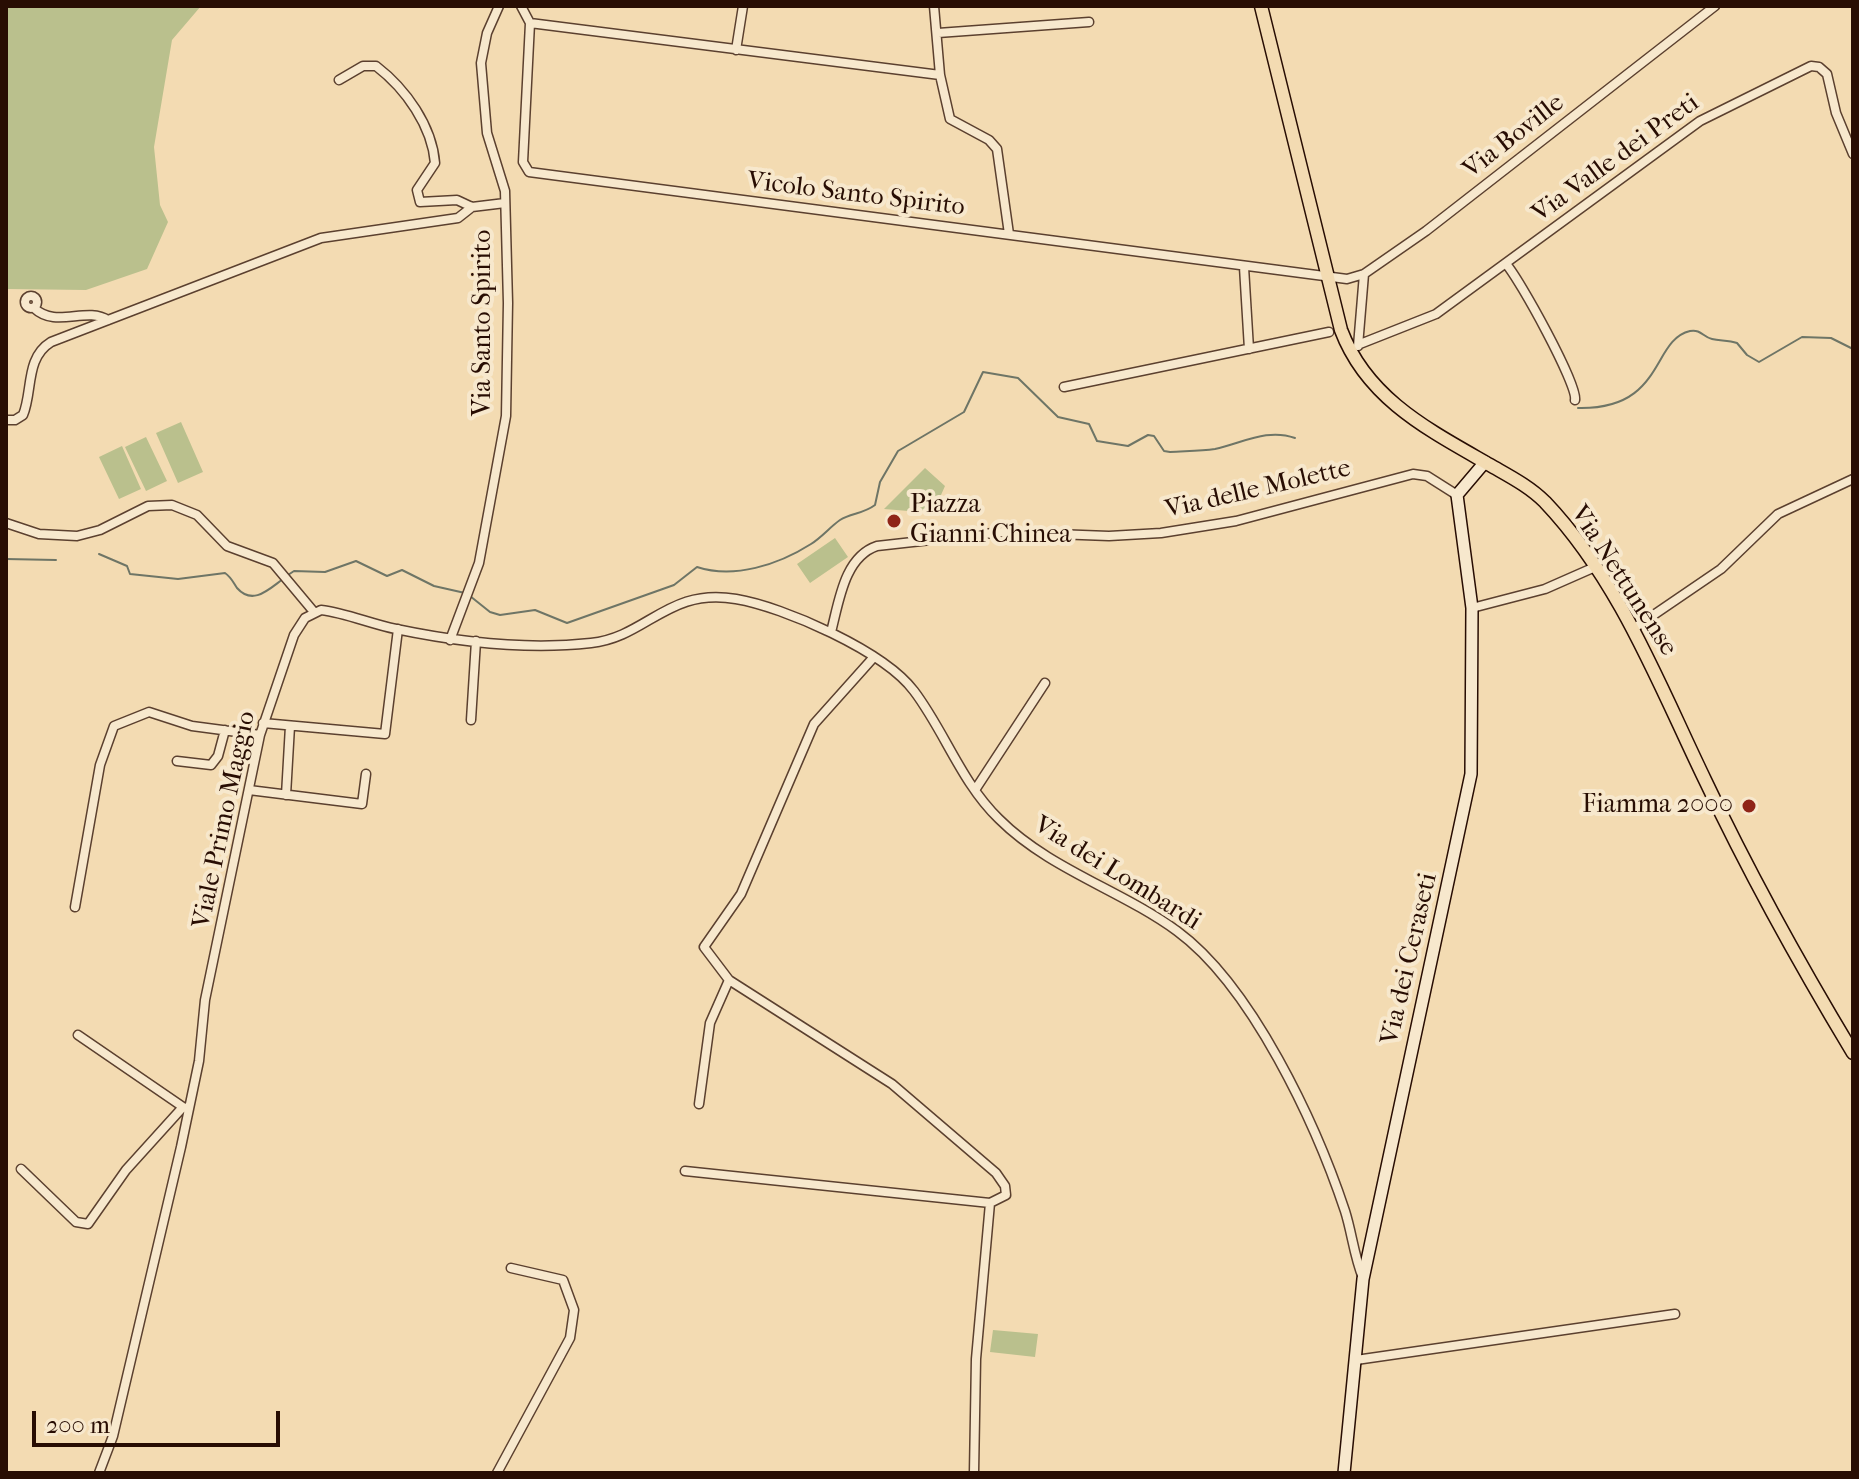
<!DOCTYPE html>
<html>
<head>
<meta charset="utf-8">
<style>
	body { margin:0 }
	#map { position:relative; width:1859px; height:1479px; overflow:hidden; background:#f3dbb2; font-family:"IM FELL French Canon",serif }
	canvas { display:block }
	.frame { position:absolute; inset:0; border:8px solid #280d03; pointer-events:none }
	.scale { position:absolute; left:32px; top:1411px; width:248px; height:36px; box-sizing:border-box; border:4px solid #280d03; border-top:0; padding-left:10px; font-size:24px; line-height:28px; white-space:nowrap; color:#280d03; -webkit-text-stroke:6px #f7e8cd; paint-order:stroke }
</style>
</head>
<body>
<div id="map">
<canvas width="1859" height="1479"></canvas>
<div class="frame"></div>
<div class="scale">200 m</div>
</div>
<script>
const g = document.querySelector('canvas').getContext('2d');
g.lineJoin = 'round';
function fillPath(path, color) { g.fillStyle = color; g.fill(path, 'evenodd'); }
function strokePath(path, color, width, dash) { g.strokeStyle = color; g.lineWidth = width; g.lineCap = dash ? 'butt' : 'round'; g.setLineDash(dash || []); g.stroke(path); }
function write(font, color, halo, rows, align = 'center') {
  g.font = font + ' "IM FELL French Canon",serif'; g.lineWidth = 8; g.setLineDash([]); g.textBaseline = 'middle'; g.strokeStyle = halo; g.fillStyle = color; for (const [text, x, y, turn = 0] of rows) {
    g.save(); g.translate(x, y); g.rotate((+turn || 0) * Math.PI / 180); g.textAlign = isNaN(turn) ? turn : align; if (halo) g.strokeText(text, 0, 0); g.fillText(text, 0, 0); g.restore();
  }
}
fillPath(new Path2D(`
	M6,6H201L172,40L154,147L160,205L168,222L147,269L86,290L6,289Z
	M181,422L203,472L178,483L156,433Z
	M146,437L167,481L146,491L125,447Z
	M122,446L141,489L119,499L99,457Z
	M925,468L945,486L933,513L884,509Z
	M835,538L848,557L810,583L797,564Z
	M993,1330L1038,1334L1035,1357L990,1352Z`), '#bac08d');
strokePath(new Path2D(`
	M1578,408C1665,410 1651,340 1690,331C1701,329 1703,337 1712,339C1720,341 1728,340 1737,343L1747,355L1759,362L1802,337L1831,338L1853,349
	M99,554L127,566L130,574L178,579L225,573C231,577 233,582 237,588C253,606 269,589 283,579
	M6,559L56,560
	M288,575L294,571L325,572L356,561L387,576L402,570L434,586L465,593
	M470,596L490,612L500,615L535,610L567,623L674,585L697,567C734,579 778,565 811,544C822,537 830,527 840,520C851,513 863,514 875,505L880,482L898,451L964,412L983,372L1018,378L1058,417L1089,424L1097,441L1128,446L1148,435L1154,436L1164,451L1170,452C1185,451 1200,451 1215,449C1243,443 1267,428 1295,438`), '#6e7566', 2);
const street = new Path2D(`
	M521,6L530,23L940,75L950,119L989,140L997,149L1009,234
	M934,6L940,75
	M530,23L523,162L529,172L1347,279L1364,274L1426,231L1715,6
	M938,33L1089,22
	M736,50L743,6
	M339,80L363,66H376C406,89 432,126 435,163L417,190L420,202L457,200L472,207L505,203
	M1506,264C1519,278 1578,385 1575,400
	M1244,267L1249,349
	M25 302a6 6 0 1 1 12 0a6 6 0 1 1-12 0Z
	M34,308C56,329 86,306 108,320
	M1360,344L1436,314L1700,121L1811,66L1819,67L1827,74L1836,113L1853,154
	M1358,346L1364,274
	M1064,387L1329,332
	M6,420H15L23,415C33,391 25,358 51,342L321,238L458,218L472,207
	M6,523L39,534L77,536L100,530L148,506L172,505L197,515L227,546L273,563L314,612
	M1472,608L1545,589L1595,567
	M1633,629L1721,569L1778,514L1853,479
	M831,632C839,602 844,557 877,546L1002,532L1109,536L1161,533L1236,521L1413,474L1427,476L1457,495
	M450,640L479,563L506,416L508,303L505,191L487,133L481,63L487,33L499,6
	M471,720L476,641
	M263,723L385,734L398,629
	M177,761L211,765L218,756L225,730
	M249,790L362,804L366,774
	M975,790L1045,683
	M286,795L290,726
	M75,907L100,765L114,726L149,712L192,726L260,735
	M78,1035L183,1107
	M699,1104L710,1023L729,980
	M21,1169L76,1222L88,1224L126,1170L183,1107L189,1109
	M685,1171L990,1203L1006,1195L1005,1186L996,1173L892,1084L729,980L704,947L741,894L814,724L873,658
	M1356,1360L1675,1314
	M99,1473L113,1436L181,1147L199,1061L205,1000L260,735L294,635L305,618L321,610C346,613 371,624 396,629C458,642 528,650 591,643C647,637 668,587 736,599C784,607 884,651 914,691C945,732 961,782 999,819C1049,869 1121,890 1177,931C1252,986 1316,1124 1345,1211C1352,1233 1354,1256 1363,1278
	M497,1473L570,1338L574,1310L563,1280L511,1268
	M974,1473L976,1359L990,1203`);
const secondary = new Path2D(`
	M1344,1473L1363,1279L1471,774L1472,608L1457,495L1485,462`);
const primary = new Path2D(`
	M1261,6L1341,330C1367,399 1429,430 1490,465C1509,476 1529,486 1545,502C1620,581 1659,685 1705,780C1749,873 1800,965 1853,1053`);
strokePath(street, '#5b402f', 11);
strokePath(secondary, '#280d03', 14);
strokePath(primary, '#280d03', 15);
strokePath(street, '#f7e8cd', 8);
strokePath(secondary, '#f7e8cd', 11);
strokePath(primary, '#f3dbb2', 12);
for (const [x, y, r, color] of [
	[894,521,8,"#8f2418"],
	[1749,806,8,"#8f2418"]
]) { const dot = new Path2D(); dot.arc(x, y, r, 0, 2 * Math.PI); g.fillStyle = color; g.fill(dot); strokePath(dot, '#f7e8cd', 3); }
write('26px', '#280d03', '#f7e8cd', [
	["Via Boville",1514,137,-38],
	["Via Valle dei Preti",1616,159,-36],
	["Vicolo Santo Spirito",856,195,7],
	["Via Santo Spirito",484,323,-90],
	["Via delle Molette",1258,490,-13],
	["Via Nettunense",1623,581,57],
	["Viale Primo Maggio",225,820,-78],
	["Via dei Lombardi",1117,874,32],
	["Via dei Ceraseti",1410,959,-77]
]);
write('26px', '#280d03', '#f7e8cd', [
	["Piazza",910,506],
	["Gianni Chinea",910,536],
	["Fiamma 2000",1733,806,"right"]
], 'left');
</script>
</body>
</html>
